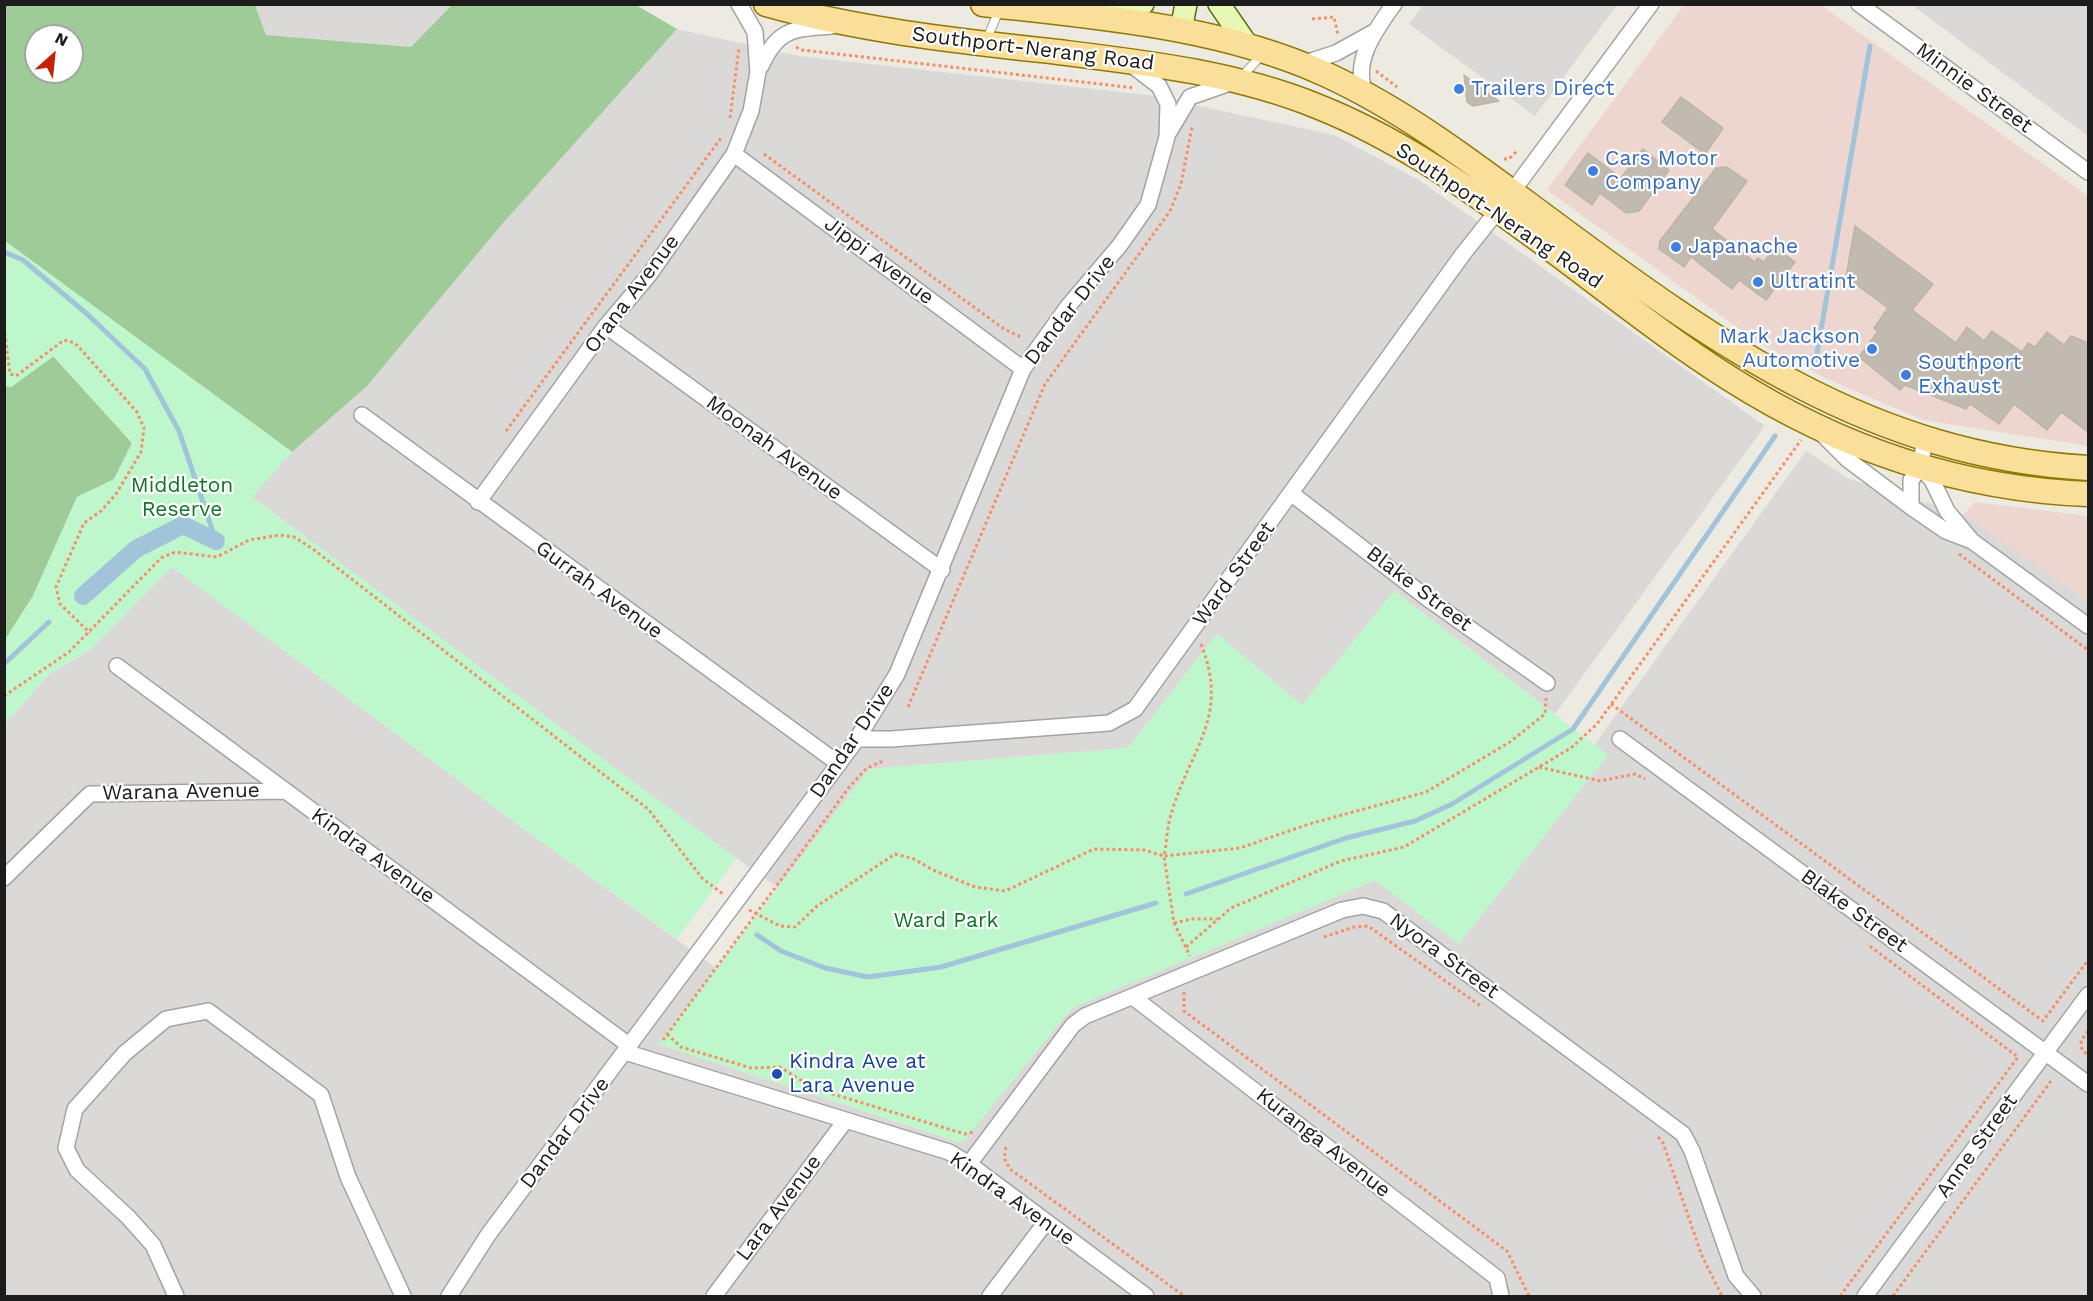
<!DOCTYPE html>
<html>
<head>
<meta charset="utf-8">
<style>
  body { margin:0 }
  #map { position:relative; width:2093px; height:1301px; overflow:hidden; background:#edebe1; font-family:"Work Sans",sans-serif }
  canvas { display:block }
  .frame { position:absolute; inset:0; border:6px solid #1c1c1c; pointer-events:none }
  .north { position:absolute; left:24px; top:24px; width:60px; height:60px; box-sizing:border-box; background:#fff; border:2px solid #a4a4a4; border-radius:50%; rotate:27deg; font-size:16px; font-weight:700; line-height:24px; text-align:center; color:#1c1c1c }
  .north::after { content:''; display:block; margin:auto; width:21px; height:27px; background:#c22405; clip-path:polygon(50% 0,100% 100%,50% 72%,0 100%) }
</style>
</head>
<body>
<div id="map">
<canvas width="2093" height="1301"></canvas>
<div class="frame"></div>
<div class="north">N</div>
</div>
<script>
const c = document.querySelector('canvas').getContext('2d');
c.lineJoin = 'round';
function fill(path, color) { c.fillStyle = color; c.fill(path, 'evenodd'); }
function trace(path, color, width, dash) { c.strokeStyle = color; c.lineWidth = width; c.lineCap = dash ? 'butt' : 'round'; c.setLineDash(dash || []); c.stroke(path); }
function write(font, color, halo, rows, align = 'center') {
  c.font = font + ' "Work Sans",sans-serif'; c.lineWidth = 4.5; c.setLineDash([]); c.textBaseline = 'middle'; c.strokeStyle = halo; c.fillStyle = color; for (const [text, x, y, turn = 0] of rows) {
    c.save(); c.translate(x, y); c.rotate((+turn || 0) * Math.PI / 180); c.textAlign = isNaN(turn) ? turn : align; if (halo) c.strokeText(text, 0, 0); c.fillText(text, 0, 0); c.restore();
  }
}
fill(new Path2D(`
  M1424,4H1617V5L1535,116L1409,24Z
  M255,5H452L411,47L266,35Z
  M1912,5H2088V136Z
  M677,29L799,56L1148,95L1334,135L1419,180L1765,426L1555,714L1394,591L1302,705L1217,634L1128,748L869,769L778,888L645,792L251,496L292,452L367,386L504,222Z
  M1806,451L1849,479L1964,514L2088,601V1296H5V724L49,674L90,650L172,567L517,824L716,968L659,1044L961,1143L1072,1008L1375,880L1459,944L1607,755L1594,745Z`), '#dad9d8');
fill(new Path2D(`
  M1684,5H1821L2088,196V446L1923,420L1827,379L1760,344L1547,190Z
  M1975,502L2088,516V601L1964,514Z`), '#eed6d0');
fill(new Path2D(`
  M5,5H255L266,35L411,47L452,5H636L677,29L504,222L367,386L292,452L5,241ZM36,36H72V72H36Z
  M53,356L132,443L114,480L77,497L33,596L5,640V386L11,387Z`), '#9ecb97');
fill(new Path2D(`
  M5,241L292,452L252,497L736,858L677,939L517,824L172,567L90,650L49,674L5,724V640L33,596L77,497L114,479L132,443L54,356L11,387L5,386Z
  M1394,591L1608,755L1459,944L1375,880L1072,1008L962,1143L658,1044L869,769L1128,748L1217,634L1302,705Z`), '#bef7cc');
trace(new Path2D(`
  M4,252L23,260L87,314L145,369L179,431L216,541
  M1816,359L1870,46
  M4,664L49,622
  M1186,894L1346,838L1415,821L1452,804L1573,729L1775,436
  M757,935L781,951L825,968L868,977L941,967L1156,903`), '#a2c4da', 5);
trace(new Path2D(`
  M83,596L136,549L183,525L216,541`), '#a2c4da', 18);
const building = new Path2D(`
  M1464,75L1499,101L1473,106L1467,102Z
  M1681,97L1723,128L1705,154L1662,122Z
  M1643,149L1669,170L1639,211L1626,213L1600,193L1592,205L1565,185L1588,153L1621,178Z
  M1727,167L1747,181L1712,229L1755,262L1758,258L1764,262L1775,247L1795,262L1766,300L1739,280L1732,289L1691,257L1684,267L1659,249L1660,241L1716,168Z
  M1855,226L1933,284L1912,310L1956,343L1967,327L1984,341L1992,331L2022,352L2028,343L2035,347L2047,332L2064,345L2071,336L2088,343V432L2061,412L2047,430L2014,404L1999,424L1970,404L1966,409L1905,385L1900,390L1859,357L1878,331L1874,328L1888,308L1846,277Z`);
fill(building, '#c1bab1');
trace(building, '#beb4a4', 1.5);
const lane = new Path2D(`
  M986,41L1000,8
  M1241,77L1262,55`);
const street = new Path2D(`
  M1859,4L2088,172
  M1302,64L1336,53L1374,32
  M761,66C778,28 794,29 832,26
  M1366,95C1351,62 1375,31 1394,4
  M1169,132L1190,97L1233,82
  M734,154L1023,369
  M1512,192L1651,4
  M606,326L942,570
  M362,415L839,764
  M1822,434L1847,459L1911,507L1946,531L1972,541L2088,626
  M1920,468L1932,480L1947,511L1972,541
  M1292,494L1431,601L1547,683
  M478,502L606,326L649,275L734,154L751,111L758,72L755,32L739,4
  M1911,507V480L1920,468L1925,439
  M117,666L630,1046
  M857,739H891L1109,723L1135,709L1463,254L1498,210
  M1620,739L2088,1084
  M4,878L90,794L285,791
  M1133,997L1497,1278L1501,1296
  M625,1052L949,1152L969,1164L1146,1296
  M969,1164L1073,1025L1085,1016L1342,910L1363,906L1383,911L1683,1134L1692,1151L1736,1276L1753,1296
  M176,1296L153,1245L128,1217L77,1170L66,1148L75,1109L125,1053L166,1019L208,1011L321,1095L348,1177L403,1296
  M449,1296L488,1235L857,739L897,674L1023,369L1069,305L1120,245L1148,205L1167,137L1168,104L1159,86L1133,66
  M714,1296L845,1121
  M990,1296L1046,1222
  M1865,1296L2088,995`);
const secondary = new Path2D(`
  M1219,4L1248,46
  M1102,16L1143,4
  M1181,30L1186,4`);
const primary = new Path2D(`
  M766,4C862,31 960,41 1058,52C1147,63 1236,73 1319,107C1394,137 1459,182 1524,229C1592,278 1658,333 1729,378C1839,448 1957,489 2088,494
  M983,4C1098,17 1219,26 1325,74C1408,112 1478,167 1551,221C1718,345 1872,456 2088,468`);
trace(lane, '#a3a3a3', 10);
trace(street, '#a3a3a3', 18);
trace(secondary, '#526e07', 24);
trace(primary, '#8f7804', 27);
trace(new Path2D(`
  M1312,19L1334,17L1338,35
  M796,47L802,50L1135,88
  M1376,71L1397,87
  M730,118L739,48
  M764,154L1004,329L1021,337
  M1504,159H1509L1518,150
  M4,327L10,374L16,376L64,340L75,343L137,412L144,428L141,452L116,494L101,511L84,523L56,587L60,604L90,633
  M506,431L721,138
  M1959,554L2088,650
  M1201,644C1230,716 1191,748 1172,811C1167,825 1167,842 1164,856L1240,848L1309,824L1426,792L1510,742L1545,714L1546,698
  M4,696L69,652L161,558L175,552L217,557L249,540L279,535L294,537L313,549L648,809L703,879L723,894
  M1611,704L2043,1021L2088,960
  M908,707L1045,384L1170,211L1181,184L1192,127
  M1539,767L1600,781L1635,774L1645,779
  M749,910L780,926L795,927L817,906L895,854L914,859L933,870L975,887L1005,891L1094,849L1144,850L1164,856L1174,923L1190,956
  M1174,923L1192,919H1217
  M1324,937L1354,927L1368,926L1482,1007
  M1186,947L1231,908L1341,861L1404,847L1571,748L1597,724L1801,440
  M1184,992V1011L1507,1251L1529,1296
  M2088,1031L2081,1041L2082,1050L2088,1055
  M667,1034L681,1047L751,1068L780,1067L813,1088L965,1134L973,1132
  M663,1040L850,786L867,768L881,762V758
  M1658,1137L1663,1143L1702,1256L1722,1296
  M1006,1147L1004,1158L1010,1169L1184,1296
  M1840,1296L2018,1057L1867,944
  M1893,1296L2051,1081`), '#f68f69', 3, [3, 3]);
trace(lane, '#fff', 8);
trace(street, '#fff', 15);
trace(secondary, '#e9f7b5', 21);
trace(primary, '#f9df9a', 24);
for (const [x, y, r, color] of [
  [1459,89,6,"#3f7fe0"],
  [1593,171,6,"#3f7fe0"],
  [1676,247,6,"#3f7fe0"],
  [1758,282,6,"#3f7fe0"],
  [1872,349,6,"#3f7fe0"],
  [1906,375,6,"#3f7fe0"],
  [777,1074,6,"#1a4fb4"]
]) { const dot = new Path2D(); dot.arc(x, y, r, 0, 2 * Math.PI); c.fillStyle = color; c.fill(dot); trace(dot, '#fff', 2); }
write('21px', '#1c1c1c', '#fff', [
  ["Southport-Nerang Road",1033,49,7],
  ["Minnie Street",1974,88,36],
  ["Southport-Nerang Road",1499,216,34],
  ["Jippi Avenue",879,261,37],
  ["Orana Avenue",632,294,-53],
  ["Dandar Drive",1070,310,-52],
  ["Moonah Avenue",774,448,36],
  ["Ward Street",1234,574,-54],
  ["Blake Street",1419,589,37],
  ["Gurrah Avenue",599,590,36],
  ["Dandar Drive",852,741,-56],
  ["Warana Avenue",181,792,-1],
  ["Kindra Avenue",373,856,36],
  ["Blake Street",1854,911,36],
  ["Nyora Street",1444,956,36],
  ["Dandar Drive",565,1133,-53],
  ["Kuranga Avenue",1323,1143,38],
  ["Anne Street",1977,1146,-54],
  ["Kindra Avenue",1012,1199,35],
  ["Lara Avenue",779,1208,-53]
]);
write('21px', '#366cbe', '#fff', [
  ["Trailers Direct",1471,89],
  ["Cars Motor",1605,159],
  ["Company",1605,183],
  ["Japanache",1688,247],
  ["Ultratint",1770,282],
  ["Mark Jackson",1860,337,"right"],
  ["Automotive",1860,361,"right"],
  ["Southport",1918,363],
  ["Exhaust",1918,387]
], 'left');
write('21px', '#0e7527', '#fff', [
  ["Middleton",182,486],
  ["Reserve",182,510],
  ["Ward Park",946,921]
]);
write('21px', '#164399', '#fff', [
  ["Kindra Ave at",789,1062],
  ["Lara Avenue",789,1086]
], 'left');
</script>
</body>
</html>
